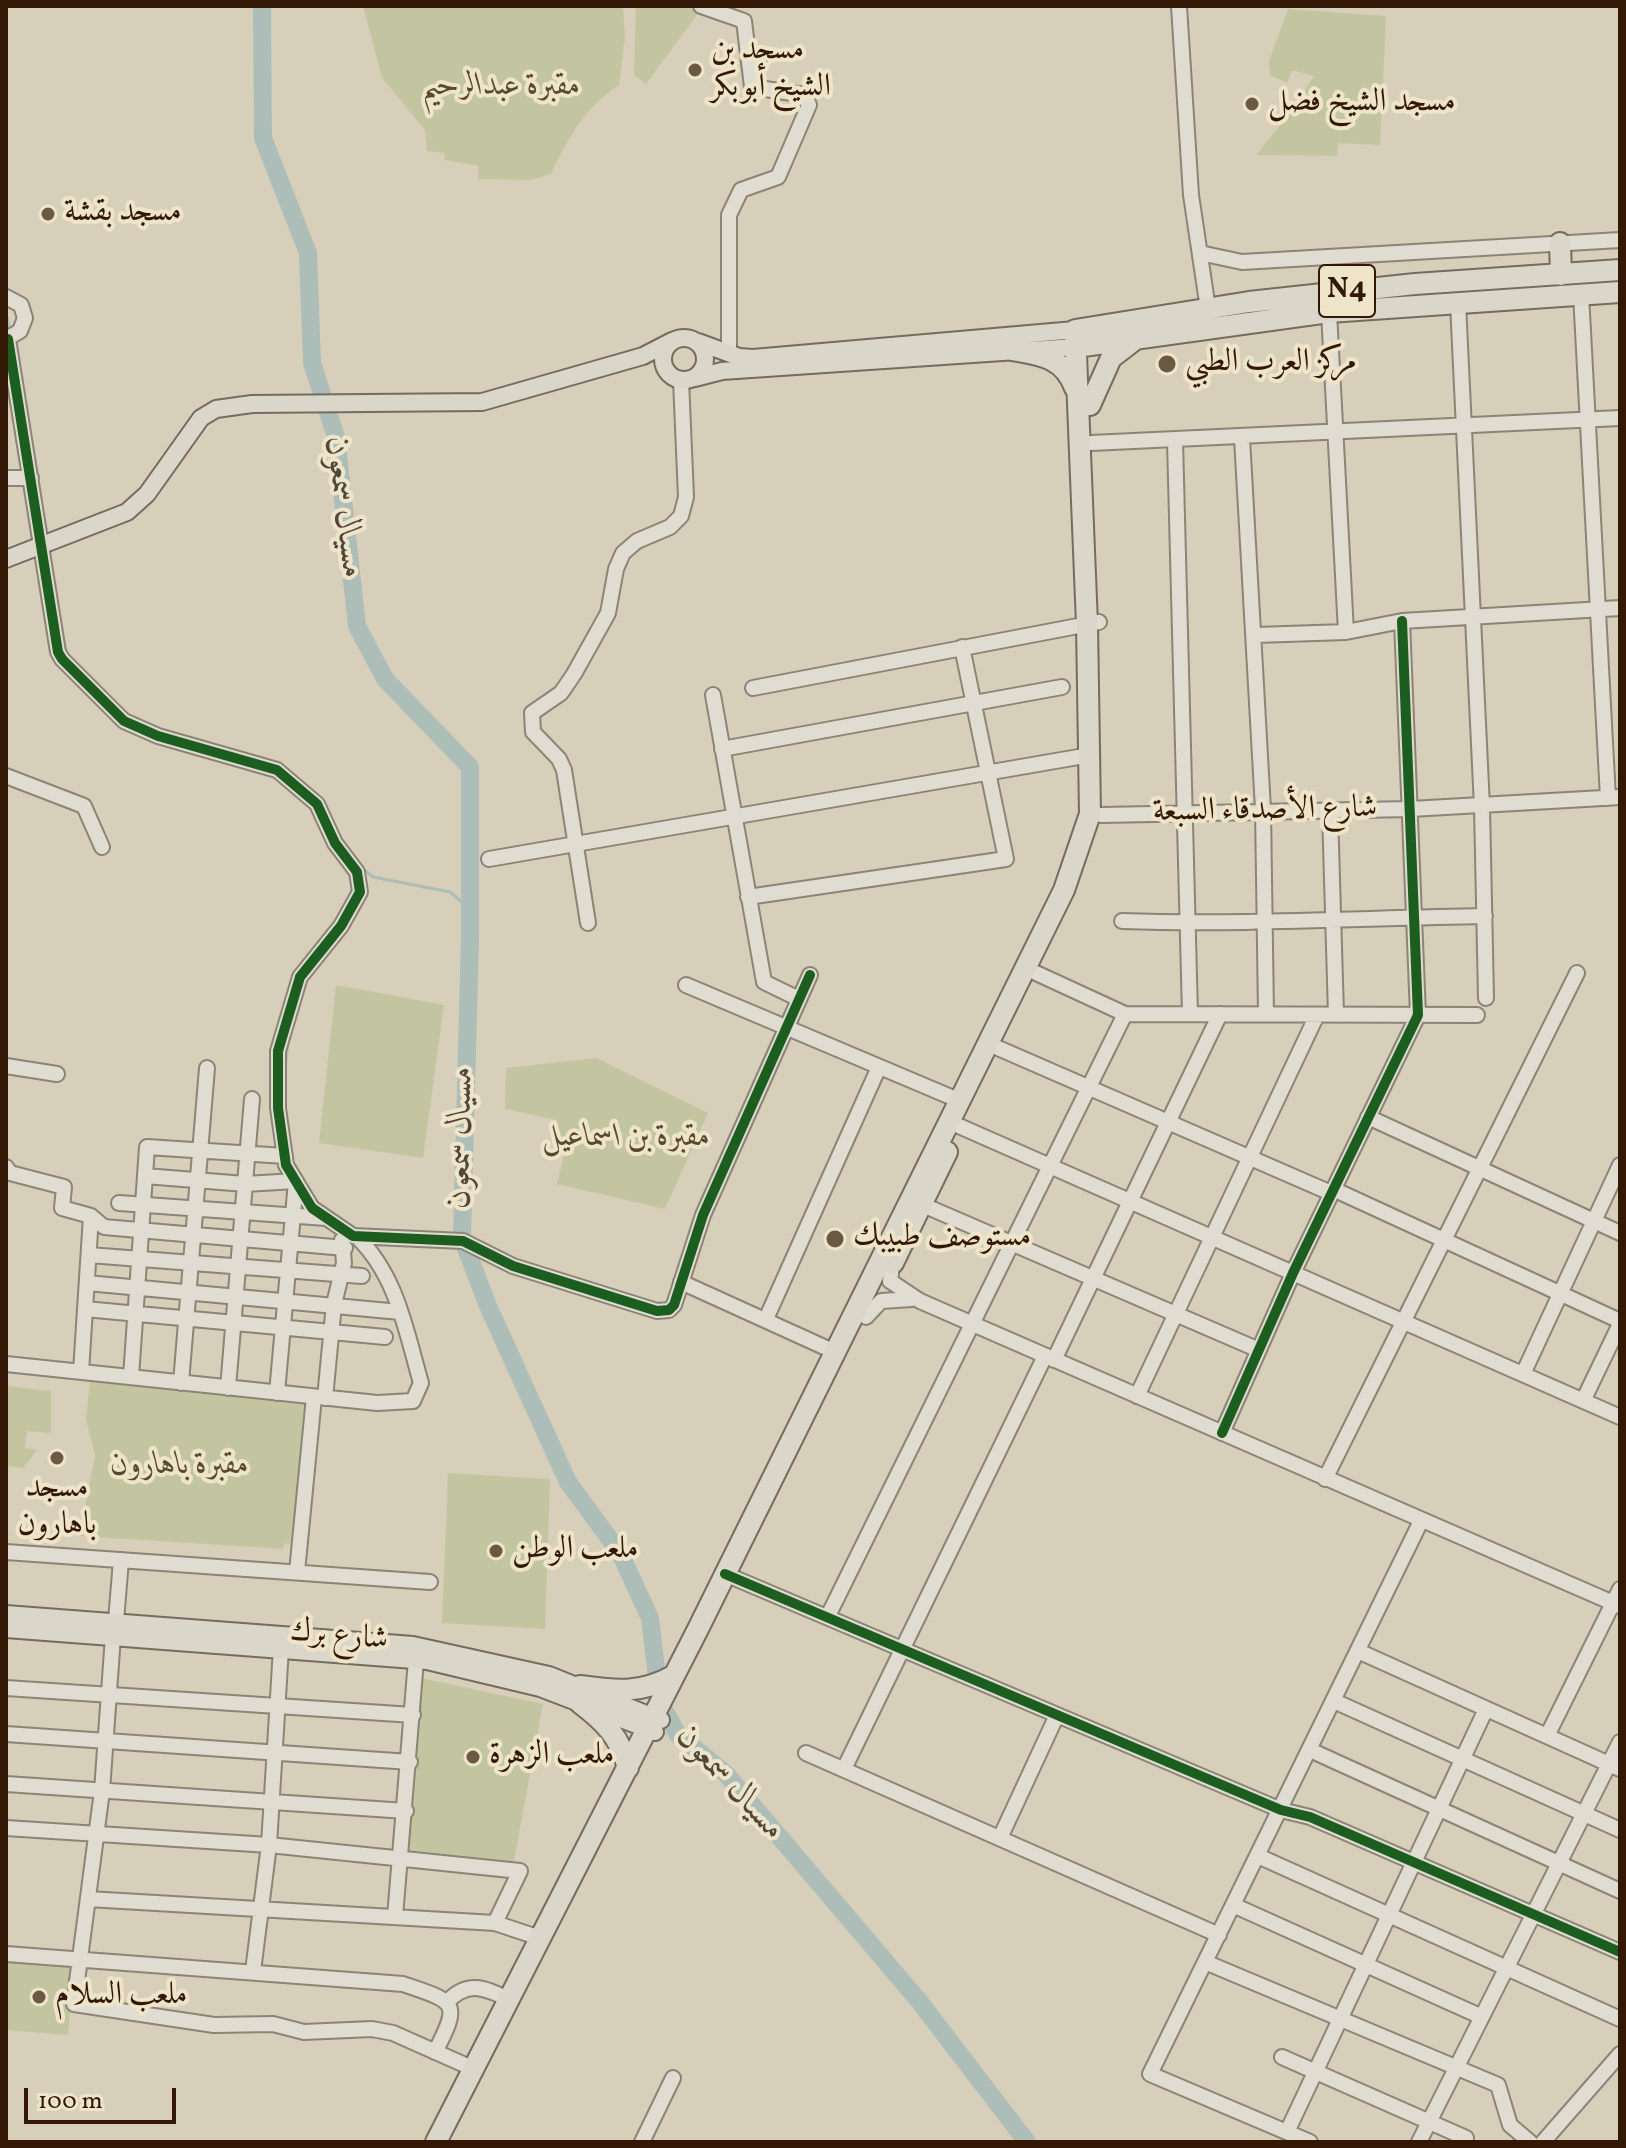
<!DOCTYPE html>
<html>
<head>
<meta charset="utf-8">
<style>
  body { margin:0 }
  #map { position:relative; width:1626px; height:2148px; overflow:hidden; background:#d7cfba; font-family:Vollkorn,serif }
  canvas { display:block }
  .frame { position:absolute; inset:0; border:8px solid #331905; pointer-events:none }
  .scale { position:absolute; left:24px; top:2088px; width:152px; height:36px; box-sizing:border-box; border:4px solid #331905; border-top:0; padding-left:10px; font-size:24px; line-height:28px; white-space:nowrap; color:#331905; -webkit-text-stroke:6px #ede4ca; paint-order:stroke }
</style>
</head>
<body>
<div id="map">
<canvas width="1626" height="2148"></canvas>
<div class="frame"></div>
<div class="scale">100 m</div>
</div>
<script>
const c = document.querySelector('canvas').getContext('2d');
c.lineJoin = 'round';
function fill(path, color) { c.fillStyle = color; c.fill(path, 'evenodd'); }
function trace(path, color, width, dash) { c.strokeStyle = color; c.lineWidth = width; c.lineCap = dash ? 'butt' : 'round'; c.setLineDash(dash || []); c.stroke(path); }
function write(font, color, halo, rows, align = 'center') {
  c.font = font + ' Vollkorn,Amiri,serif'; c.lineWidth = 8; c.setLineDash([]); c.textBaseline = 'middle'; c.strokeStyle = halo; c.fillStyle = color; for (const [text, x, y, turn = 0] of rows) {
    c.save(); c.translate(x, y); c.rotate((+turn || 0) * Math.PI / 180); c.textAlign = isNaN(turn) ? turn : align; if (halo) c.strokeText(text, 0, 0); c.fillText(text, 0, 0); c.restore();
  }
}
fill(new Path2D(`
  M363,6H623L625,36L619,85C585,107 568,138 551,174L530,180L478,179V166L445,160L444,153L427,151L425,130L382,78Z
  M636,6H691L699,12L646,84L634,75Z
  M1288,9L1386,16L1380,145L1338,143L1337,156L1256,155L1290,113L1314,76L1292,70L1287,83L1270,75L1269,61Z
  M336,985L444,1005L423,1158L319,1143Z
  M596,1058L708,1113L665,1209L557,1184L567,1141L557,1136V1120L505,1109L506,1068Z
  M90,1382L306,1402L291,1544L284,1543L283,1549L269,1548L80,1536L95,1455L86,1419Z
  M6,1386L51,1391V1433L27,1431L25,1448L37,1450L23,1468L6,1466Z
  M448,1473L550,1479L545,1629L442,1623Z
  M421,1678L543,1704L513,1866L406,1855Z
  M6,1960L75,1964L68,2035L6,2030Z`), '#c3c5a0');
trace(new Path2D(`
  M6,312L10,332
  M362,868L373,877L450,892L471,910
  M285,1071L288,1042`), '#acbeb7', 3);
trace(new Path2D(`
  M262,6L263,138L308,253L312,363L336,437L357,626L385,679L470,767V937L462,1238L488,1306L568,1482L620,1553L650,1618L660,1703L678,1735L726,1774L919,2001L1027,2142`), '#acbeb7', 18);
const minor = new Path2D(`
  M701,6L744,21L752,87L805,95L809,105L778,177L741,190L729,215V354
  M1179,6L1191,195L1208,309
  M1200,253L1242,262L1620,240
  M1581,294L1608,798
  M6,297L21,305L25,318L20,331L6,339
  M1458,303L1482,807L1486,998
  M1329,312L1346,632
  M8,339L58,652L62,659L124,721L158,736L277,770L317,804L335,843L357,872L360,892L341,926L300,977L278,1051V1108L286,1165L312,1208L353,1236L463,1241L513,1266L657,1311L669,1310L674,1305L703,1215L810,975
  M1242,438L1263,809L1266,1014
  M1175,441L1190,1014
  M1091,443L1620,418
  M6,478H31
  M1256,635L1346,632L1402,621L1620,608
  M753,688L1099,622
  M713,695L764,982L799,999
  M722,749L1062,687
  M6,776L84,806L102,847
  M1330,811L1336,1015
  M1101,815L1411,809L1620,797
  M489,859L1090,755
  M748,897L1006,859L962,647
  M1122,921C1243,925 1363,918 1485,916
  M588,923L564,770L559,759L533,732L532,713L561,693L574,674L608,613L616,569L623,553L637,541L670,527L681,516L686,497L681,380
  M1036,973L1125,1014L1477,1015
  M686,985L958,1100
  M998,1048L1331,1193
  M6,1066L57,1074
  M1368,1117L1620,1233
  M959,1126L1620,1417
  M6,1167L10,1173L64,1187L62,1208L91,1216L104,1227L345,1248
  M145,1176L245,1184L296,1181L277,1393
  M1333,1189L1620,1321
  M119,1203L326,1218
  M923,1205L1259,1350
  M89,1255L362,1276
  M892,1266L890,1281L920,1301L1620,1606
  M681,1282L835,1352
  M87,1283L400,1312
  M85,1309L385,1337
  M866,1317L881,1301L912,1299
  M766,1319L879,1067
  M1054,1360L1220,1014
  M6,1364L377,1403L413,1401L421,1383C406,1331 397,1275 356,1236
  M81,1372L91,1216
  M1523,1374L1620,1165
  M131,1377L147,1147L285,1156
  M181,1383L207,1068
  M228,1388L252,1099
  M1137,1396L1317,1015
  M325,1398L334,1304L344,1263L342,1240
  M1583,1401L1620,1324
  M1222,1433L1293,1273L1418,1015L1402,621
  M1325,1479L1577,973
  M6,1552L430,1582
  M297,1572L314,1397
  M725,1574L1281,1810L1310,1817L1620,1952
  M828,1616L1125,1014
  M116,1621L121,1560
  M113,1636L102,1791L74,2004L214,2025L273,2024L304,2032L372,2029L393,2033L474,2069
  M1358,1651L1620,1769
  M6,1688L413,1715
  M1334,1701L1620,1830
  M6,1734L410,1762
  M1547,1736L1620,1589
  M1310,1750L1620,1891
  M806,1753L1219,1935
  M844,1769L1045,1356
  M6,1784L406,1811
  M6,1828L269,1845L520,1871L495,1923
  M1000,1838L1057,1715
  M1258,1856L1620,2019
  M88,1899L495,1923L540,1938
  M1233,1905L1482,2017
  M395,1917L416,1660
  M6,1954L403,1984C455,2002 462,2001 435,2052
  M1205,1962L1498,2085L1510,2125L1530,2142
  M253,1971L269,1845L281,1648
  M447,2002C468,1980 484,1988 509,1999
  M1282,2057L1466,2138
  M1287,2132L1486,1709
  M642,2142L673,2078
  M1310,2142L1150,2074L1421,1521
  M1419,2142L1620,1742
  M1543,2142L1620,2054`);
const major = new Path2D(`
  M663 359a21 21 0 1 1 42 0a21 21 0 1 1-42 0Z
  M698,342L739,357L753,358L1075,330
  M695,378L722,371L1076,347
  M6,559L127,512L147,494L201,418L216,409L252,404L482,402L643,356L672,341
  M6,1614L413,1645L549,1675L661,1720
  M6,1629L427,1661L540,1688L655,1732`);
const highway = new Path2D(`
  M1560,243L1561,275
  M1076,347L1329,312L1620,292
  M1012,350C1040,355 1064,357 1075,388
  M1090,405L1111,358L1137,338
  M893,1263L947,1152
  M580,1686C615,1691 641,1694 673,1676
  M580,1703C605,1722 620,1737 628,1768
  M436,2142L698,1629L1064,890L1090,814L1087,624L1075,330L1249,302L1415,284L1620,270`);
trace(minor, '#8c8476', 18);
trace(major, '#756c5f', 20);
trace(highway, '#756c5f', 24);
trace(minor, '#e0dcd1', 14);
trace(major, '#dad6ca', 16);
trace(highway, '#dad6ca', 20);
trace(new Path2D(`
  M8,339L58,652L62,659L124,721L158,736L277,770L317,804L335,843L357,872L360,892L341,926L300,977L278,1051V1108L286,1165L312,1208L353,1236L463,1241L513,1266L657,1311L669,1310L674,1305L703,1215L810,975
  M1222,1433L1293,1273L1418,1015L1402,621
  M725,1574L1281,1810L1310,1817L1620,1952`), '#1b5e20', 10);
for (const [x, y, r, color] of [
  [695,70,8,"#6c5944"],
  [1252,104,8,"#6c5944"],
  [48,214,8,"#6c5944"],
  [1167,364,10,"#6c5944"],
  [835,1239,10,"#6c5944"],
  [57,1458,8,"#6c5944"],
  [496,1551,8,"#6c5944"],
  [473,1757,8,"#6c5944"],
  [39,1997,8,"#6c5944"]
]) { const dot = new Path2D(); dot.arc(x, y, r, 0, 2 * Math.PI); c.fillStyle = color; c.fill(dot); trace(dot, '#ede4ca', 3); }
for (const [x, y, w] of [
  [1347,291,56]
]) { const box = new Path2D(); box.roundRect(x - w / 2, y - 26, w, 52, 6); c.fillStyle = '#ede4ca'; c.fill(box); trace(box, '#331905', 2); }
write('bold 30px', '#331905', null, [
  ["N4",1347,291]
]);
write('32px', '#331905', '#ede4ca', [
  ["مسجد بن",711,52],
  ["الشيخ أبوبكر",711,89],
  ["مسجد الشيخ فضل",1268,104],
  ["مسجد بقشة",64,214],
  ["مركز العرب الطبي",1185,364],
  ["مستوصف طبيبك",853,1239],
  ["مسجد",57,1490,"center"],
  ["باهارون",57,1527,"center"],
  ["ملعب الوطن",512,1551],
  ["ملعب الزهرة",489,1757],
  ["ملعب السلام",55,1997]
], 'left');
write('italic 32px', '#594a2d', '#ede4ca', [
  ["مقبرة عبدالرحيم",501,88],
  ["مقبرة بن اسماعيل",626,1139],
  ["مقبرة باهارون",180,1467]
]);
write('32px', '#331905', '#ede4ca', [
  ["شارع الأصدقاء السبعة",1265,812,-1],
  ["شارع برك",339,1638,5]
]);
write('italic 34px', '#52483a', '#ede4ca', [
  ["مسيال سمعون",342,508,83],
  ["مسيال سمعون",463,1137,-89],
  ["مسيال سمعون",729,1785,47]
]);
</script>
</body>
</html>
